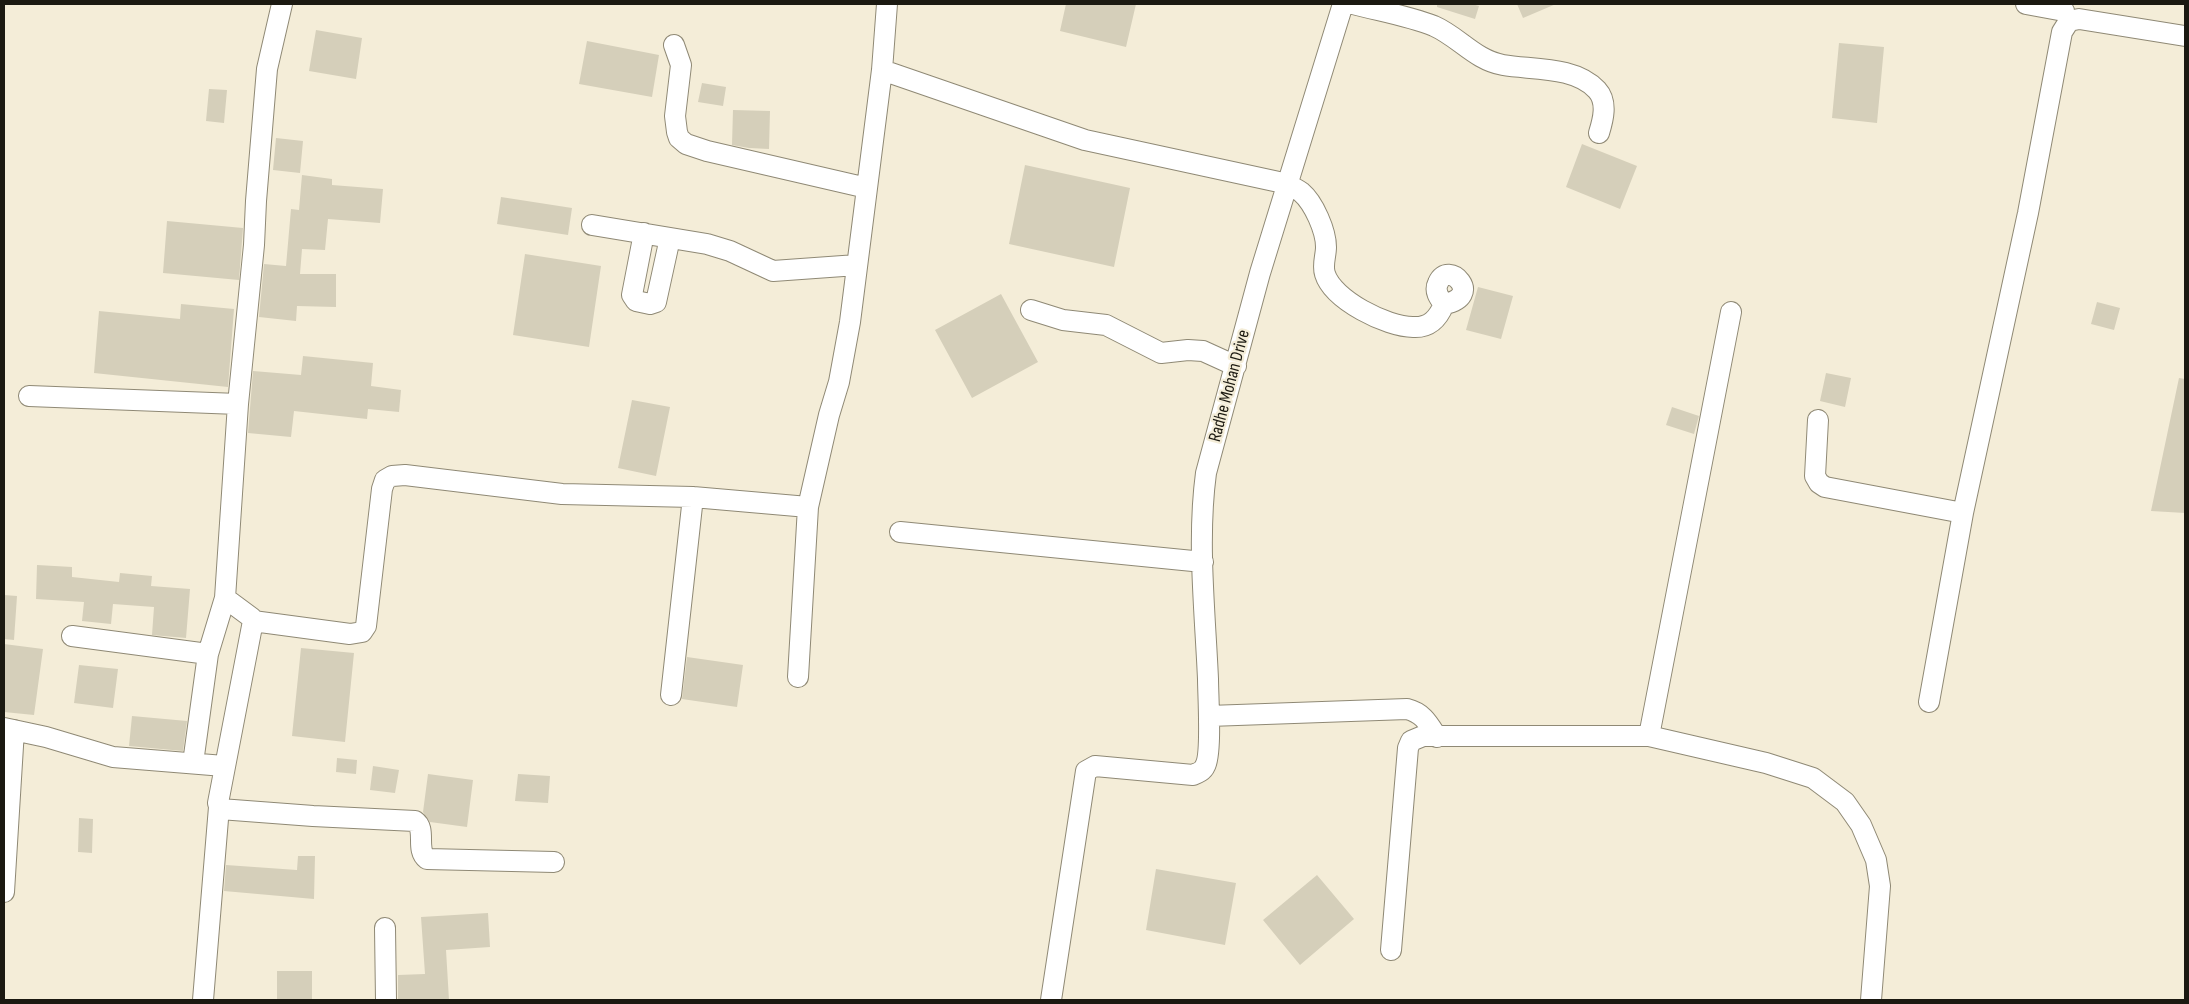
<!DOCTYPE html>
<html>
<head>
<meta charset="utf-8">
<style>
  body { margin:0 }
  #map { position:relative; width:2189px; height:1004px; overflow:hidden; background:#f4edd8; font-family:"Sofia Sans Condensed",sans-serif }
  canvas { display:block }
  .frame { position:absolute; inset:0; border:5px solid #1b1911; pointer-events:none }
</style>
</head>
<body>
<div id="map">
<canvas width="2189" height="1004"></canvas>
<div class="frame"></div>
</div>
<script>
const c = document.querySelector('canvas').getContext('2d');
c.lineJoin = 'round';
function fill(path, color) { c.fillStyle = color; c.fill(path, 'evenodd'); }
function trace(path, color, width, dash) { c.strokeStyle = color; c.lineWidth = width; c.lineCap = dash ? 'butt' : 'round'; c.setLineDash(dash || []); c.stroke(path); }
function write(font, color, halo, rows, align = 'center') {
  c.font = font + ' "Sofia Sans Condensed",sans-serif'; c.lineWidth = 4.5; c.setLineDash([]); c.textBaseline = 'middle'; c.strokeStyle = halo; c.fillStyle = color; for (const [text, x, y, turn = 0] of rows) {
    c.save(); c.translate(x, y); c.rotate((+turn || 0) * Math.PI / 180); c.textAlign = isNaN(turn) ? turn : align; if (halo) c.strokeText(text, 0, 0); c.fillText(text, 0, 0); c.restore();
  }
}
fill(new Path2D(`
  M1066,4H1136L1126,47L1060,31Z
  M1437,4H1472L1479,6L1475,19L1437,7Z
  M1517,4H1556L1523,18Z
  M316,30L362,38L356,79L309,71Z
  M587,41L659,55L652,97L579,84Z
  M1839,43L1884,47L1877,123L1832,118Z
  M702,83L726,87L723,106L698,102Z
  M209,89L227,90L224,123L206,121Z
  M733,110L770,111L769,149L749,148L732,145Z
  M276,138L303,141L300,173L273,170Z
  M1582,144L1637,166L1620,209L1566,187Z
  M1025,165L1130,188L1114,267L1009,244Z
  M302,175L332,179V185L383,189L380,223L328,219L325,250L302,249L300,274H336V307L297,306L296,321L259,317L264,264L286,266L291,209L299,210Z
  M501,197L572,208L568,235L497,224Z
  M167,221L243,228L239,280L163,273Z
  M525,254L601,266L589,347L513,335Z
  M1478,287L1513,296L1501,339L1466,330Z
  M1001,294L1038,362L972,398L935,330Z
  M2097,302L2120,308L2114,330L2091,324Z
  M181,304L234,309L228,387L94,373L99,311L180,319Z
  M303,356L373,363L371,386L401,390L399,412L368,409L367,419L294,411L291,437L248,433L253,371L301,375Z
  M1826,373L1851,378L1845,407L1820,401Z
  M2179,378L2185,379V513L2151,511Z
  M632,400L670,407L656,476L618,468Z
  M1672,407L1699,416L1694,434L1666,425Z
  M37,565L72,567V577L119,582L120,573L152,576L151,586L190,589L186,638L152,635L154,607L113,604L111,624L82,621L84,602L36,599Z
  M4,595L17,596L14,640L4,639Z
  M4,644L43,649L34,715L4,712Z
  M301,648L354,653L345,742L292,736Z
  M687,657L743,665L737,707L682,699Z
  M79,665L118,669L113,708L74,703Z
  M132,716L187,721L183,751L129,746Z
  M337,758L357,760L356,774L336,772Z
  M373,766L399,770L395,793L370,790Z
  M428,774L473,780L467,827L430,822L423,812Z
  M518,774L550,776L548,803L515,801Z
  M79,818L93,819L92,853L78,852Z
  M298,856H315L314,899L224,891L226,865L297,870Z
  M1156,869L1236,883L1225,945L1146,930Z
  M1317,875L1354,919L1300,965L1263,920Z
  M488,913L490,947L446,950L449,1000H398V975L425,974L421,917Z
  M277,971H312V1000H277Z`), '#d5cfba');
const minor = new Path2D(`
  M1353,4C1379,11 1409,16 1434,26C1459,37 1475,60 1503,65C1532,70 1575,66 1597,90C1608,102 1603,120 1599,133
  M2026,4L2064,11
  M674,45L681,65L675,116L677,132L679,138L686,144L707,151L867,188
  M882,70L1085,140L1288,184C1292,187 1297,189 1301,192C1314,203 1326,231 1326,247C1326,256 1322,265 1325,274C1333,300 1387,327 1413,327C1429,328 1438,319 1444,304C1485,297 1448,258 1438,283C1434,291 1439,298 1444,304
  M592,225L707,244L730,251L773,271L857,265
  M644,233L632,295L636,301L650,304L656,302L670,238
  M1031,310L1063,320L1106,325L1161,353L1188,350L1203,351L1236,366
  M29,396L238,404
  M1818,420L1815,476L1819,483L1825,487L1963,513
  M900,532L1203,562
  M225,598L252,618L253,621L218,803L220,809L313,816L415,821C427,829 415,850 427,859L554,862
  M253,621L350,634L362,632L366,626L382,489L385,480L392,476L405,475L562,494L693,497L808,507L829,415L839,382L850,322L882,70L887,4
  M72,636L208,654
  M798,677L808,507
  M671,695L693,497
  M1929,702L1963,513L2028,213L2062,32L2069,21L2079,19L2185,36
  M1209,716L1407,709C1423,713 1428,723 1437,737
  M4,728L46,737L113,757L224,766
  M1649,736L1731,312
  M193,763L208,654L225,598L238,404L254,245L256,201L267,69L282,4
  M4,892L14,730
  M385,928L386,1000
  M1391,950L1408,748L1411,741L1423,736H1649L1766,763L1813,778L1845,802L1861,825L1876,860L1880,886L1871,1000
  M203,1000L219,807
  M1051,1000L1086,771L1095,766L1193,775C1198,773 1203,771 1205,766C1212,754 1208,695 1208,679C1205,611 1197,540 1206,473L1260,273L1343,4`);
trace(minor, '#8f8975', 22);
trace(minor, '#fff', 20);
write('18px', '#1b1911', '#f4edd8', [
  ["Radhe Mohan Drive",1230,386,-75]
]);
</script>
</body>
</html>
